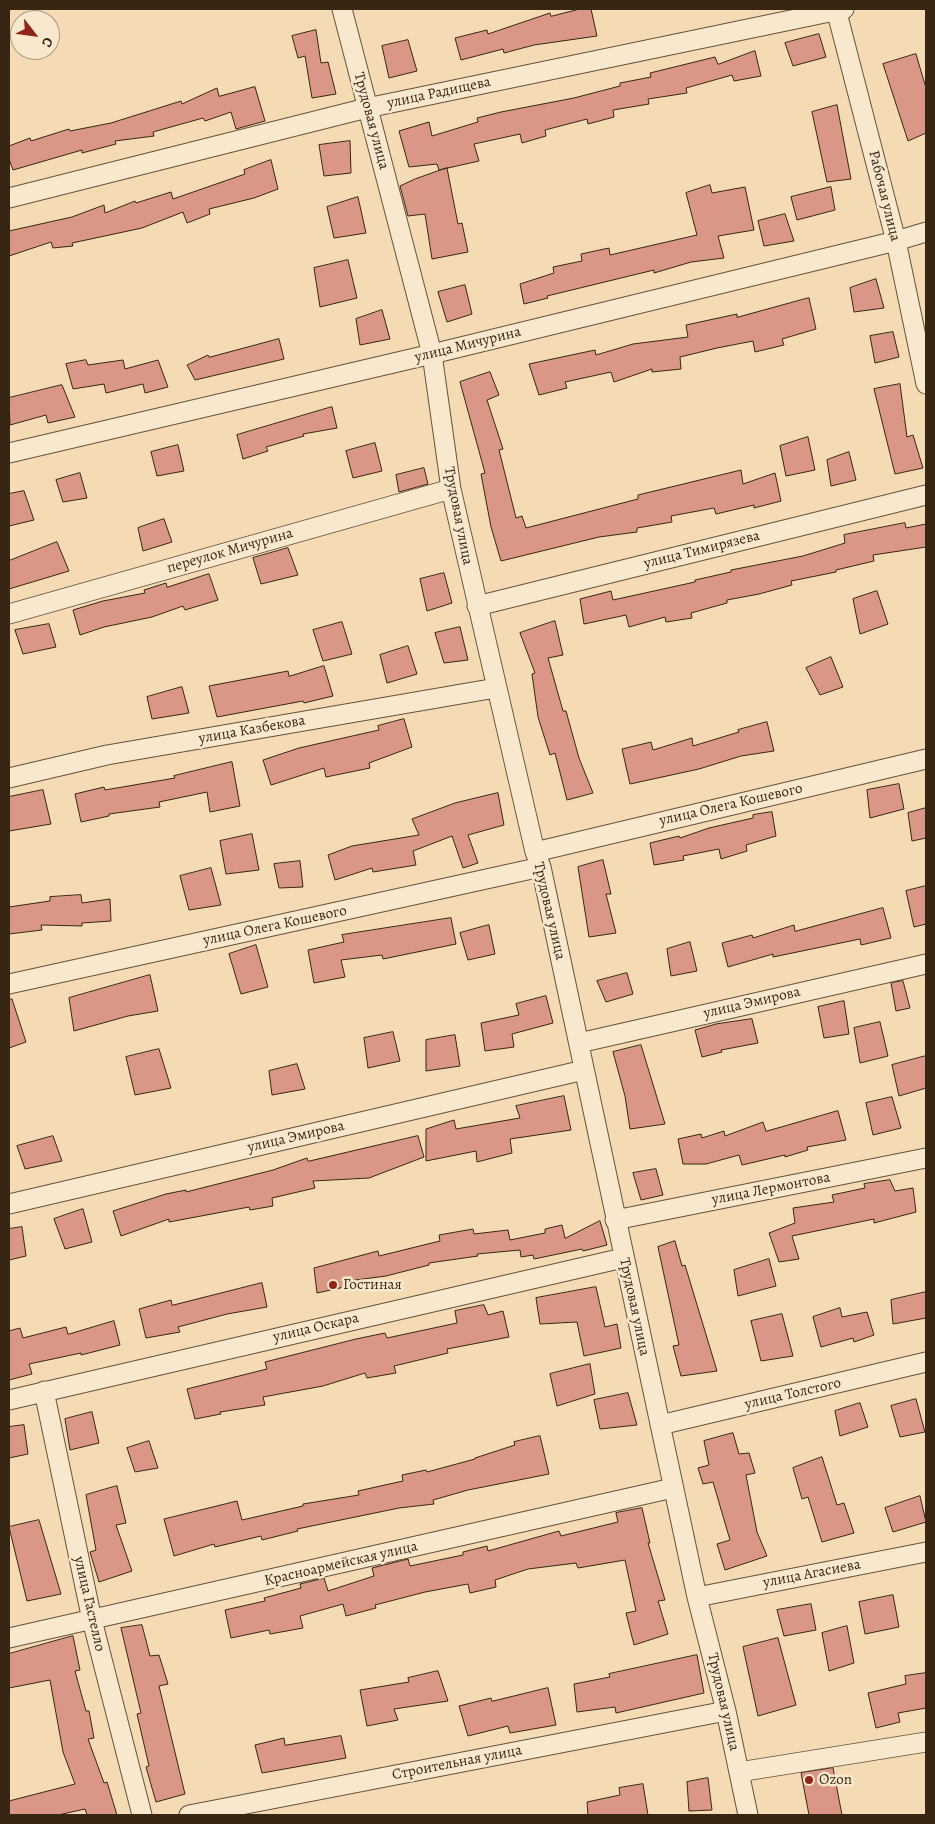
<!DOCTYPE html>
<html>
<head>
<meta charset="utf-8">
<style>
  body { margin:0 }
  #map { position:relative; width:935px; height:1824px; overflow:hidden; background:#f5dbb4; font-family:Alegreya,serif }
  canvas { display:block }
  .frame { position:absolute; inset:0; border:10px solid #372613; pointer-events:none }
  .north { position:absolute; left:10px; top:10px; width:50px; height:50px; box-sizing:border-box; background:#f8e8ce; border:1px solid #ab9a83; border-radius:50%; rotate:120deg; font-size:14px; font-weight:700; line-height:20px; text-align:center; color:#372613 }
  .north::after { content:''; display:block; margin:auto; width:18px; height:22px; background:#8f2418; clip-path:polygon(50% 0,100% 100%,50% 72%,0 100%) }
</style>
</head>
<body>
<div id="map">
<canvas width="935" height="1824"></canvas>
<div class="frame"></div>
<div class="north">С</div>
</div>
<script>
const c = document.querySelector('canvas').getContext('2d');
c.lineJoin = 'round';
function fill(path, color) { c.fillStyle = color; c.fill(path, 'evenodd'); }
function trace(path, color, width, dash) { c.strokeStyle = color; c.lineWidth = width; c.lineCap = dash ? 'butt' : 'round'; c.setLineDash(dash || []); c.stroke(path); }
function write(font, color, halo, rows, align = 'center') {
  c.font = font + ' Alegreya,serif'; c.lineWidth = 5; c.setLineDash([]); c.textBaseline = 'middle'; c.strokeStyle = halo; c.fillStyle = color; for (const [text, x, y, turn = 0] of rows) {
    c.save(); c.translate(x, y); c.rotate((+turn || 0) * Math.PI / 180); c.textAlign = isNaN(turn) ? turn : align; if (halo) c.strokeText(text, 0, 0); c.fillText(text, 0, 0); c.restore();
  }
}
const building = new Path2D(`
  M580,9H591L597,36L534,45L504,53L503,49L461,60L455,38L487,30L488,34L550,13L551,16Z
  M316,30L321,63L328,62L336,94L312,98L305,56L298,58L292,36Z
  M819,34L826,57L793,66L785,43Z
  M408,40L417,71L389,78L382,46Z
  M755,51L761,76L734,81L732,75L686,88L687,93L648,99L649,104L613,110L614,117L588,124L587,119L545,130L546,136L522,143L520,134L474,144L479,161L439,170L437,164L409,167L399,131L429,122L432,136L478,122L477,118L501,112L574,98L620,86V83L651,77L650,73L715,57L718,64Z
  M916,54L926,88V133L908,141L883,64Z
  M255,87L265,121L236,129L231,112L205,121L203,118L153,132L154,136L115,141L116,144L82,153V150L13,170L9,159V146L30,138L31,141L69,129L70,131L111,123L181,101L182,104L217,88L219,96Z
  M837,105L851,179L827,182L812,112Z
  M350,141L351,173L324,176L319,145Z
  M271,160L278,189L254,198L209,209L210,214L187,223L183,212L142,228L72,243L73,246L53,248L51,242L9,256V231L72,217L104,205L105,213L135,201L136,203L171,192L173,199L245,174L244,170Z
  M447,168L458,224L462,223L468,252L432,259L425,214L408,216L400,186L415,179Z
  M710,185L712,193L745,187L754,230L718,236L724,258L691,262L654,273V270L547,296L548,298L524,304L520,284L554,273L553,267L582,261L581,254L609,248L610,255L697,235L686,193Z
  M831,187L835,210L797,220L791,197Z
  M358,197L366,233L334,238L327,207Z
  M785,214L794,241L764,246L758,221Z
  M348,260L357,298L320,307L314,268Z
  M876,279L884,308L854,312L850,288Z
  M465,285L472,314L447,322L438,292Z
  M809,298L816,329L782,339L784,345L755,352L753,341L717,348L680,357L681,369L652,372V369L614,382L611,372L565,382L567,388L539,395L529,364L595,350L596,355L633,344L688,337L686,325L737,314V317Z
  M382,310L390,339L360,345L356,319Z
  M893,332L899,357L875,363L870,336Z
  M279,339L284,359L195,380L187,365L208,355L209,357Z
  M86,360L88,365L123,360L125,369L158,360L168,387L145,393L143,384L106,393L104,384L73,389L66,364Z
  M490,372L499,395L487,400L503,449L499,450L516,518L522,516L526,528L638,499V495L741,470L743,484L775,473L781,501L754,508V505L716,514L714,508L671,516L672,522L637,528V532L599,537L501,561L491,527L481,474L485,473L460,382Z
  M900,384L907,437L913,435L923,468L895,474L874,389Z
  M62,385L75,417L48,423L46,415L10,425L9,398Z
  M332,407L337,428L303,434L304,436L266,447L268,451L243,459L237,435Z
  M808,437L815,470L786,476L780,446Z
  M375,443L382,471L353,478L346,451Z
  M178,445L184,471L157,476L151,452Z
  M849,452L856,480L831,486L827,460Z
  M424,468L428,484L399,492L396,475Z
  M80,473L87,498L63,502L56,480Z
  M24,491L34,520L9,526V494Z
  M164,519L172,542L143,551L138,528Z
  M905,523L906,528L926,524V547L873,555L874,561L836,570V572L791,581L792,585L759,594L727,600V603L691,613L692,618L666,622L665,617L629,627L626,615L584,624L580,599L611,591L613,600L695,582V580L731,572V570L803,556L845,543L844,535Z
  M57,542L69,571L9,589V561Z
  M288,548L298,575L261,584L253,558Z
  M444,573L452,603L427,611L420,579Z
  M209,574L218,600L185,610L183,606L152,617L104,627L80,635L73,610L103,601L145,593L144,590L166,583L167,587Z
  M877,591L888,624L860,634L853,599Z
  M555,621L563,655L548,658L563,711H566L579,758L593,793L567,800L555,753L550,755L538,717L532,674L535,673L520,633Z
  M342,622L352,654L323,661L313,630Z
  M49,624L56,647L23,654L15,630Z
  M460,627L468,660L444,663L435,633Z
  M408,646L417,674L387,683L380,655Z
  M831,657L843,687L820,695L806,668Z
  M324,666L333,696L304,703L303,701L217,717L209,686L288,671L289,676Z
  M182,687L189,713L152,719L147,697Z
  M404,719L412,747L369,763L370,768L326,777L324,768L271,785L263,760L299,748L379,730L378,726Z
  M767,722L774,751L741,756L699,769L630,784L622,749L651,742L653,750L692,738L693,746L739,732L738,730Z
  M232,762L240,806L210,812L207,792L159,802L160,807L109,814V816L81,822L75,794L104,787L105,790L175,778L174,776Z
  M899,784L904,809L870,818L867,790Z
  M43,790L51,824L9,831V797Z
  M498,793L504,825L468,835L478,863L463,868L452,836L413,851L416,865L373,872L372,868L335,880L328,855L352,846L419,835L412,819L455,803Z
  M926,808V838L912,841L908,813Z
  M772,812L776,836L746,845L747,851L721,859L719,849L683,856L684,860L654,865L650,843L679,836L680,838L709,828L753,818V815Z
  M252,834L259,870L226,874L220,841Z
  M603,860L611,894H606L616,933L589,937L578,867Z
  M300,861L303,887L279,888L274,864Z
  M211,868L221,905L189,910L180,876Z
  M926,886V924L914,927L906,891Z
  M81,895L82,903L110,899L111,921L82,923V926L41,925L42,930L9,934V907L50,901V897Z
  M883,908L891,938L861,945L860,939L773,957V954L728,967L722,943L752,935L753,938L794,925L795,931Z
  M451,918L456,944L383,959L382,955L341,960L345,977L314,983L308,950L344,942L342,935Z
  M489,925L495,954L468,960L460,933Z
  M690,942L697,971L671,976L667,949Z
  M256,945L268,987L241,994L229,954Z
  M627,973L633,994L606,1002L597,981Z
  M150,975L158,1011L128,1016L74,1031L69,998Z
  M903,981L910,1008L896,1011L891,983Z
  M546,996L553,1023L512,1034L514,1047L485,1051L481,1023L519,1015L516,1004Z
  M9,999H12L26,1042L9,1048Z
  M844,1001L849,1034L824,1038L818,1007Z
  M752,1019L758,1043L721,1050L722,1052L702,1057L695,1030L716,1024Z
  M880,1022L888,1056L860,1063L854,1028Z
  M393,1032L400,1061L368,1068L364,1038Z
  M455,1035L460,1066L426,1071V1040Z
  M641,1045L665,1124L630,1129L625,1096L613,1052Z
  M159,1049L171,1088L135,1095L126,1057Z
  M926,1056V1088L899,1096L892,1065Z
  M297,1064L305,1089L272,1095L269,1071Z
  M564,1096L571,1130L510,1139L512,1153L477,1162L476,1151L426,1161V1129L454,1120L456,1129L520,1118L516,1106Z
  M892,1097L901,1128L873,1135L866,1103Z
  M838,1111L846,1140L807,1147L808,1150L785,1157V1155L742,1165L739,1155L706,1164H683L678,1139L701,1134L702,1138L724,1131L725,1136L763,1122L766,1131Z
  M53,1136L62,1161L25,1169L17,1146Z
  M418,1136L424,1157L369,1178L313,1181L315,1188L272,1198L273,1206L250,1210L249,1207L169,1222V1219L121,1236L113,1211L166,1194L186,1190V1192L273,1170L307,1158L308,1161Z
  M656,1169L663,1195L641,1200L633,1173Z
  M890,1180L895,1191L913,1188L916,1212L874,1223V1219L792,1236L799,1259L779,1262L769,1233L795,1223L793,1208L834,1202L832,1195L865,1188L864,1184Z
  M83,1209L92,1242L65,1249L54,1219Z
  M600,1221L607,1245L583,1251L582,1249L534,1259L533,1255L521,1257L520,1250L477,1254L478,1256L429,1263V1265L386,1276L348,1281L349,1286L317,1293L314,1268L378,1251L379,1256L440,1241L439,1235L473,1229L474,1234L508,1230L510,1240L545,1233V1229L562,1225L565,1238Z
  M22,1227L26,1256L9,1260V1229Z
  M675,1241L682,1266L685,1265L717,1371L681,1376L673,1346L679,1345L658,1247Z
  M769,1259L776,1286L738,1296L734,1270Z
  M262,1283L267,1307L227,1314L178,1327L180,1332L146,1338L139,1309L171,1300L172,1305Z
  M596,1287L605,1327L617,1324L621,1348L584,1356L577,1322L540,1324L536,1298Z
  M926,1292V1318L893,1324L891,1300Z
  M484,1305L488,1315L503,1311L509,1337L447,1349L448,1353L394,1366L396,1373L367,1378L365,1373L323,1386L263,1397L265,1405L220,1412L221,1414L195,1419L187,1389L267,1369L265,1362L356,1339L385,1333L387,1338L457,1323L455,1311Z
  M840,1308L842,1317L867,1312L874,1335L854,1342L853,1338L821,1347L813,1317Z
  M782,1314L793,1356L761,1361L751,1321Z
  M114,1321L120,1345L81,1355V1353L29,1364L32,1374L9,1380V1331L20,1328L23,1338L66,1327L68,1334Z
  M590,1364L595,1394L557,1406L550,1374Z
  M628,1393L637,1425L600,1429L594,1400Z
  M916,1399L925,1432L900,1437L891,1406Z
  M860,1403L868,1427L840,1436L835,1411Z
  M92,1412L99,1443L70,1450L65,1419Z
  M24,1425L28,1454L9,1458V1427Z
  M733,1433L739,1454L749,1453L755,1473L746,1475L757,1532L767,1556L725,1570L717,1544L730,1540L713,1482L703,1484L698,1468L709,1465L704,1441Z
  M540,1436L549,1474L468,1490L433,1500L434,1504L399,1508L297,1529L298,1531L262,1540L261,1536L215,1547L214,1544L174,1556L164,1519L237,1501L242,1520L303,1506V1504L359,1495L358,1491L403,1481L402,1475L426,1470L427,1472L475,1459V1458L515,1445L514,1442Z
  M149,1441L158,1468L135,1472L127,1448Z
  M822,1457L837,1505L844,1503L854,1533L822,1542L808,1497L802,1499L793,1468Z
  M117,1486L126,1523L116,1525L132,1571L99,1582L90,1552L96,1550L86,1495Z
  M920,1496L926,1522L893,1532L885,1508Z
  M642,1508L650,1543H648L665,1600L658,1601L668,1634L634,1645L626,1613L636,1611L625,1560L578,1568L576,1563L528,1569L495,1580L496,1587L470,1593L468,1584L425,1592L375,1605L376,1608L346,1616L343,1604L300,1616L303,1628L270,1634L269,1630L231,1638L225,1610L265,1601L264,1598L301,1588L300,1584L324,1578L328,1591L374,1576L372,1568L408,1559L410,1566L463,1555V1552L487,1546L488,1551L559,1531L561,1536L618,1522L616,1513Z
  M39,1520L61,1594L27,1601L9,1527Z
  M893,1595L899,1627L865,1634L859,1602Z
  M811,1604L816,1630L784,1636L777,1610Z
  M142,1625L150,1656L159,1655L168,1684L159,1686L185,1794L156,1802L146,1767L149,1766L137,1714L141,1713L121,1628Z
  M847,1626L854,1663L829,1671L822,1633Z
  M73,1636L80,1670L75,1671L86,1711H89L94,1738L88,1739L104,1783L107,1782L117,1815H87L85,1809L58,1815H9V1801L75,1784L63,1752L50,1680L9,1688V1654Z
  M778,1638L796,1705L758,1716L743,1647Z
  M697,1655L704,1693L616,1713L615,1707L577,1712L574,1684L610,1677L609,1674Z
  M438,1671L448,1701L394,1709L398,1720L367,1726L360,1690L409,1682L408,1678Z
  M926,1673V1708L898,1713L900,1722L876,1728L868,1693L906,1684L905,1676Z
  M548,1688L556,1725L510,1733L508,1726L468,1736L459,1706L491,1698L492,1701Z
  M341,1736L346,1758L262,1773L255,1745L284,1738L285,1745Z
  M833,1768L842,1815H809L801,1773Z
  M708,1778L712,1810L689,1811L687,1782Z
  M643,1784L648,1815H588L587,1802L620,1795L619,1788Z`);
fill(building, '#db9786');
trace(building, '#372613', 1);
const minor = new Path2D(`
  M342,9L432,354L451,489L535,852L541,867L697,1597L726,1711L748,1815
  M836,9L896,241L926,384
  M9,198L367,108L844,9
  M9,453L432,354L896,241L926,232
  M477,606L926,495
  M9,614L451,489
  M9,778L107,755L496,688
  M535,852L926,759
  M9,984L541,867
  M579,1043L926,964
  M9,1204L584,1070
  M615,1220L926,1158
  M44,1391L92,1620L142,1815
  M9,1400L623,1258
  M660,1425L926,1362
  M697,1597L926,1552
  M9,1638L673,1488
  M739,1772L926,1742
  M189,1815L726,1711`);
trace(minor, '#66533b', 21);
trace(minor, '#f8e8ce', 19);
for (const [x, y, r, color] of [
  [333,1285,5,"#8f2418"],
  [809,1780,5,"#8f2418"]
]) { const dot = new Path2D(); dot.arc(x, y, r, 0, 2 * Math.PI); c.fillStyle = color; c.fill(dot); trace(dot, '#f8e8ce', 2); }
write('15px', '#372613', '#f8e8ce', [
  ["улица Радищева",439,93,-12],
  ["Трудовая улица",371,121,75],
  ["Рабочая улица",884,196,76],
  ["улица Мичурина",468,345,-14],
  ["Трудовая улица",458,516,79],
  ["улица Тимирязева",702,550,-14],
  ["переулок Мичурина",230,551,-16],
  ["улица Казбекова",252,730,-10],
  ["улица Олега Кошевого",731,805,-13],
  ["Трудовая улица",549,911,77],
  ["улица Олега Кошевого",275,926,-12],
  ["улица Эмирова",752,1003,-13],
  ["улица Эмирова",296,1137,-13],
  ["улица Лермонтова",771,1189,-11],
  ["Трудовая улица",634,1307,78],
  ["улица Оскара",316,1328,-13],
  ["улица Толстого",793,1394,-13],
  ["Красноармейская улица",341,1564,-13],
  ["улица Агасиева",812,1574,-11],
  ["улица Гастелло",89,1604,77],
  ["Трудовая улица",723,1702,77],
  ["Строительная улица",457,1763,-11]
]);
write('15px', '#372613', '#f8e8ce', [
  ["Гостиная",343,1285],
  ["Ozon",819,1780]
], 'left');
</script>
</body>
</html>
